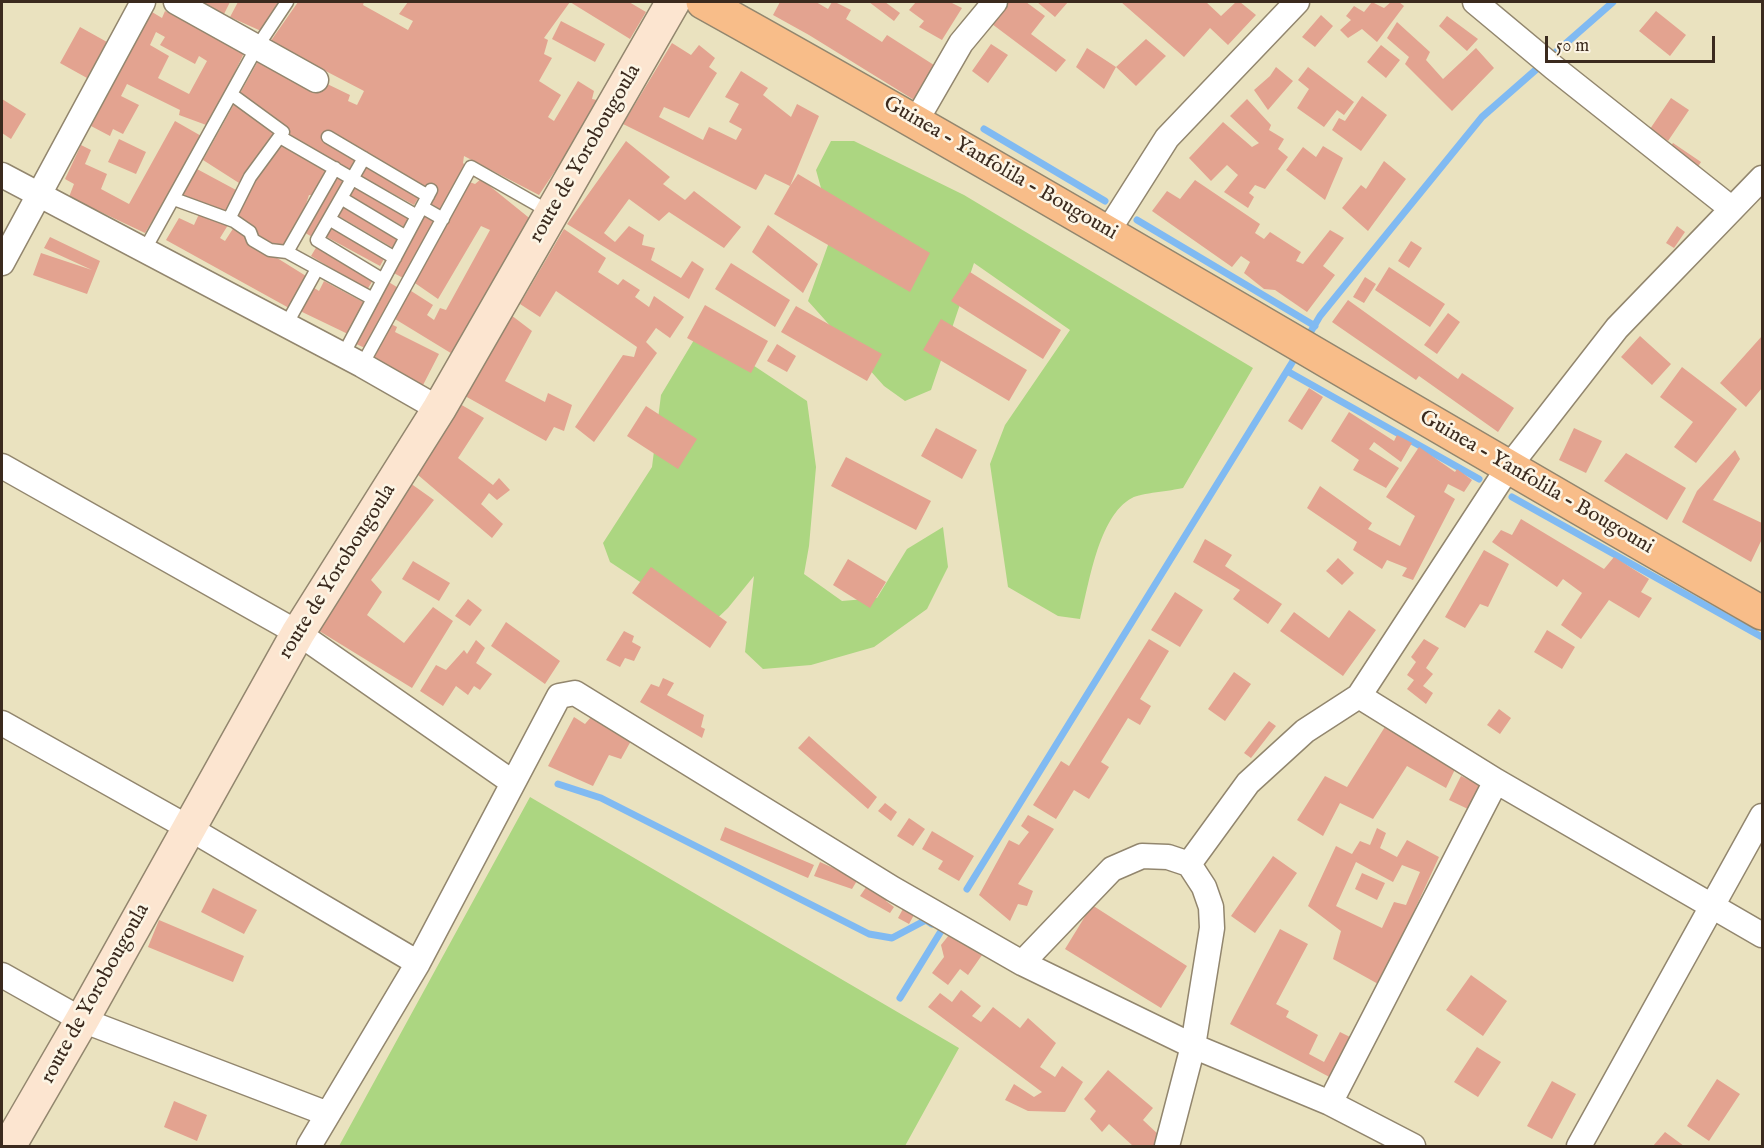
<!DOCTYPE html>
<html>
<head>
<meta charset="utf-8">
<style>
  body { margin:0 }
  #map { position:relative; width:1764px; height:1148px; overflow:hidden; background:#eae2bf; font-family:"IM FELL English",serif }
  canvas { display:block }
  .frame { position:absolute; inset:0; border:3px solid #3b2a1e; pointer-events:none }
  .scale { position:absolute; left:1545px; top:36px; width:170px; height:27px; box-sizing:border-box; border:3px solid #3b2a1e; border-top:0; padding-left:8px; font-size:18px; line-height:21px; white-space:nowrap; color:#3b2a1e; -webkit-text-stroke:4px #fcf5e5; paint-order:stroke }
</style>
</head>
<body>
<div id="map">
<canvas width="1764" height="1148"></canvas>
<div class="frame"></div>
<div class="scale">50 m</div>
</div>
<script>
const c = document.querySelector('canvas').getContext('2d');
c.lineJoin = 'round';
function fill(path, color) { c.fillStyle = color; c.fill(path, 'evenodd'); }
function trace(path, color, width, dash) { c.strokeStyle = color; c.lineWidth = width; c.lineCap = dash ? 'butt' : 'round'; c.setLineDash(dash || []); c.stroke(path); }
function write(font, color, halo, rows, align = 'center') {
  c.font = font + ' "IM FELL English",serif'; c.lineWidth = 5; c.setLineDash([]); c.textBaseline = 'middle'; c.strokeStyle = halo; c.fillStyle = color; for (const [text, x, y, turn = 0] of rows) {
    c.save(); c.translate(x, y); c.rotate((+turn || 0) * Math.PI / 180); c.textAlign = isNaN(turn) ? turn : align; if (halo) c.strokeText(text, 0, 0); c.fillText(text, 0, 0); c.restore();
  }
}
fill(new Path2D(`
  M831,141H854L964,195L1253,368L1183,488C1171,491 1141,493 1132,498C1098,516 1089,585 1080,619L1058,616L1008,587L990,464L1005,425L1070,330L974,263L931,390L905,401L884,386L808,301L833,231L816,170Z
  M700,330L807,401L816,467L809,546L804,574L842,601L877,598L907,549L943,527L948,567L927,609L874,647L811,665L763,669L745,652L754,576L728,608L708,627L610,562L603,543L652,467L661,395Z
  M530,797L959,1048L905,1146H339Z`), '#acd681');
trace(new Path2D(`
  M984,129L1105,201
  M1137,220L1315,326
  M1307,338L1320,316L1482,117L1613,2
  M1287,371L1479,479
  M1512,497L1762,637
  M558,784L601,798L869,934L892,938L926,920L932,924
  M967,889L1298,353
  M900,998L946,923`), '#80baf2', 7);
fill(new Path2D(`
  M188,2H230L220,22Z
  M238,2H279L261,31L230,17Z
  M298,2H364L363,5L408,30L413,21L399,14L408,2H629L646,12L630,39L570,2L544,38L548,40L544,54L552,58L539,81L561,95L548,117L554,121L578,81L594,91L592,99L602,101L561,174L555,171L539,195L464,156L463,163L467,167L441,213L427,207L426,190L325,131L322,138L357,159L348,174L331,168L325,182H319L315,195H309L298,228L284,249L262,243L253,230L179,199L197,169L236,190L239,183L203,160L258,61L321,81L350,95L348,101L357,105L364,91L270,42Z
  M780,2H816L828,9L832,2H835L851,10L846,19L882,42L887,35L937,67L919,103L809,35L773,15Z
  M869,2H885L900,13L894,21Z
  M916,2H950L962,8L942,40L919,27L924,21L909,10Z
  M1009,2H1026L1045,16L1031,34L1066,60L1056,72L992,24Z
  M1037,2H1068L1055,17Z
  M1121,2H1206L1221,16L1236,2H1240L1256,15L1228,45L1210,28L1184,57Z
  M1372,2L1384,8L1391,2H1399L1404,6L1377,42L1362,29L1348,38L1340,30L1351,20L1346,16L1354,6L1364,12Z
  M165,11L244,53L209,126L179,115L180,110L127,84L121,96L139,105L123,134L113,129L110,136L91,126L152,12L162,18ZM156,32L165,37L160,45L195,64L199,56L207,61L189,94L158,78L169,56L150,45Z
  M1656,11L1686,35L1670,56L1639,31Z
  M1321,15L1333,26L1315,47L1302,37Z
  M1447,16L1478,39L1467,51L1439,26Z
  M561,21L605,44L595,62L552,39Z
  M1397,22L1430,52L1426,60L1443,79L1476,48L1494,68L1452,111L1405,64L1409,57L1387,38Z
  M80,27L107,42L87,78L60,63Z
  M1146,39L1166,56L1136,86L1116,67Z
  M672,43L691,55L699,45L715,58L709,67L717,73L689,118L664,107L659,117L703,140L709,127L736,140L742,129L729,122L739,104L725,97L741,71L768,88L763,95L791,117L797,104L819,116L790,186L798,174L930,253L910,292L774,214L790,186L765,174L756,190L623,124Z
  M991,44L1008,55L988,83L972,71Z
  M1381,45L1400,60L1386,78L1367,62Z
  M1087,48L1116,67L1104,89L1076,67Z
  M1276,67L1293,81L1268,110L1254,90L1270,76Z
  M1308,67L1354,102L1344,115L1337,110L1324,127L1297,108L1309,89L1298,80Z
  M1362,96L1387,115L1361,151L1332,130L1339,118L1345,121Z
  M1671,98L1689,110L1668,141L1650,129Z
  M2,99L26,114L11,139L2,133Z
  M1247,99L1271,125L1269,130L1284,139L1278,149L1288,157L1265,189L1255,185L1249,193L1254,197L1248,208L1224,192L1238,175L1227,165L1211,181L1189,158L1223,122L1252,147L1259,143L1230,116Z
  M175,121L203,137L145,233L69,197L74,184L65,179L81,145L91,150L85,164L107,174L101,189L129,204Z
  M119,139L146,152L136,174L108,162Z
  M626,141L670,177L663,184L685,200L694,191L741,227L724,248L669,212L659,221L629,199L604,233L615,242L629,226L644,235L642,245L655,248L651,260L681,278L692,261L704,269L689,299L567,224Z
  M1673,143L1701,162L1695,171L1666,152Z
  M1323,146L1343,158L1325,200L1286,170L1303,147L1316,157Z
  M1384,161L1406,179L1368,231L1342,208L1361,185L1366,189Z
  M364,164L420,195L414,205L358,175Z
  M334,174L347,182L314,238L302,231Z
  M481,179L533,221L454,355L395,319L408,289L433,305L427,315L434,320L440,308L446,310L490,230L481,226L438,299L412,281L467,181L475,184Z
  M1195,180L1260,224L1255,233L1264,239L1270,232L1301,252L1296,261L1303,264L1330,230L1344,238L1323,266L1335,275L1307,312L1275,290L1264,289L1244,273L1250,262L1241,256L1232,267L1152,211L1167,191L1180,199Z
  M352,183L410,216L404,227L346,194Z
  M340,204L398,238L393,248L335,214Z
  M200,212L228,225L220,238L225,241L236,224L247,234L245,238L306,276L289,308L166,240L179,218L194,225Z
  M422,215L437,223L405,279L390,271Z
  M768,225L818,264L803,293L752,252Z
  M328,226L385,257L380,266L323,235Z
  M1677,226L1685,232L1674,248L1666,243Z
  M564,229L606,258L598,272L618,285L623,279L640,290L635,297L649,307L654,296L684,317L670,338L656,328L646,342L657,353L594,442L575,427L623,355L634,357L637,347L556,291L540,317L520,304Z
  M50,237L100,261L87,294L33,275L41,253L92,270L44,248Z
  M1411,241L1422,248L1409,268L1398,261Z
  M317,246L373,280L367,290L311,256Z
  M731,263L790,300L775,327L715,289Z
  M1389,267L1445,304L1430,327L1375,290Z
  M970,272L1061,330L1043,359L951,301Z
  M1365,277L1376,284L1364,303L1353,297Z
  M324,281L365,303L350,335L298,310L311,286L319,291Z
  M387,281L400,289L367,349L354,343Z
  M1348,300L1458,379L1462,373L1514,408L1498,432L1419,376L1416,380L1332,322Z
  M705,305L768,341L751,373L687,338Z
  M796,306L882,354L867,381L781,332Z
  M1448,313L1460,322L1437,354L1424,345Z
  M511,315L532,331L505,381L545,402L548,393L572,405L564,431L554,427L546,441L465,396Z
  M941,319L1027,370L1009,401L923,350Z
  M389,323L397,327L395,332L439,354L422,387L370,360Z
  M1640,336L1671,364L1652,385L1621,357Z
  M1762,336V388L1746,407L1720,383Z
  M777,344L796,356L787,372L767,361Z
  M1682,367L1737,409L1696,463L1674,447L1693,422L1660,397Z
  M1309,388L1323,397L1302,430L1288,421Z
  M460,404L484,418L458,458L493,485L499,478L510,490L497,500L489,493L481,504L503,524L492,538L418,475Z
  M646,406L697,439L678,469L627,436Z
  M1349,412L1394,441L1397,435L1412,443L1401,462L1374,442L1369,449L1399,468L1386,488L1353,470L1359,460L1331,441Z
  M936,428L977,450L962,479L921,456Z
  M1574,428L1602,441L1586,473L1559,460Z
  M1419,447L1455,472L1457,469L1472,480L1464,492L1448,484L1444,492L1455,499L1413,580L1402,576L1407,568L1387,560L1382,569L1353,550L1357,542L1307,508L1320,486L1372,523L1368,529L1400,546L1415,516L1386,497Z
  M1735,450L1740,459L1713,500L1762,523V539L1751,562L1682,522L1697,491Z
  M1626,453L1686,488L1667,520L1604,481Z
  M846,457L931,501L916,530L831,486Z
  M410,483L434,500L371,580L382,592L367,615L404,643L433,607L453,621L412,688L316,629Z
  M1521,519L1604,569L1614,557L1649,579L1641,592L1652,598L1639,618L1609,600L1581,639L1561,625L1582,593L1563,579L1557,587L1492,542L1501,530L1512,535Z
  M1205,539L1232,555L1225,566L1282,604L1268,624L1233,599L1240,590L1193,562Z
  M1484,550L1509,564L1488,607L1480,604L1465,628L1445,617Z
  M1338,558L1354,573L1342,585L1326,571Z
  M848,559L886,582L870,608L833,585Z
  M413,561L450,583L439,601L402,579Z
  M651,567L727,622L710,648L632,593Z
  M1175,592L1203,610L1180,647L1151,630Z
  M468,599L482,610L470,626L455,616Z
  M1349,610L1376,630L1343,676L1280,631L1294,612L1329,638Z
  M506,622L560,661L545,684L491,646Z
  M1547,630L1575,647L1562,669L1534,652Z
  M624,631L634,636L632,642L641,647L634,661L625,658L620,667L606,660Z
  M1149,639L1169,651L1140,699L1151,706L1140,725L1128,718L1101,762L1109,767L1089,799L1074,790L1056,819L1033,805L1061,761L1069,766Z
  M1424,639L1439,648L1426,668L1433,674L1423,686L1433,693L1426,704L1407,689L1414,680L1407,675L1416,662L1411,657Z
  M476,640L485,648L476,663L492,674L480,690L474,686L468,695L456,686L443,706L420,691L436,665L446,670L464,650L467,654Z
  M1234,672L1251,684L1225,721L1208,709Z
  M663,678L674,683L667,695L704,715L701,727L705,729L702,738L640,702L651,684L659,687Z
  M1499,709L1511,718L1500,734L1487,725Z
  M574,717L585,724L591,717L632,739L621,759L609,755L593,786L548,766Z
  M1269,721L1276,726L1251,758L1244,753Z
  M1388,722L1459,761L1446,788L1407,766L1373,819L1340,803L1323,836L1297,820L1325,776L1347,787Z
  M809,736L877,797L868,809L798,748Z
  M1461,776L1482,786L1470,810L1449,800Z
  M885,803L897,812L891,821L878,811Z
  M1028,815L1054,829L1018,884L1033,891L1027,906L1018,904L1010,921L979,895L1009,840L1019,845L1029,832L1021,826Z
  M909,818L925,829L913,846L897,836Z
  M725,827L814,865L808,878L720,840Z
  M1377,828L1386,833L1380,848L1397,857L1407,840L1439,857L1380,985L1333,959L1341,931L1308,906L1336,846L1352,854L1360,841L1370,845ZM1356,862L1393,882L1402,865L1420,872L1406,905L1394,902L1382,928L1336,906Z
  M932,831L974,856L959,881L938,869L943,861L922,849Z
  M1273,856L1297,873L1255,933L1231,916Z
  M820,862L858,879L852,889L814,876Z
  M1362,873L1385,883L1377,900L1355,889Z
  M869,883L889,896L886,901L894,907L890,913L860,896Z
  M213,888L257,910L244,934L201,912Z
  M1092,905L1187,966L1161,1008L1065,949Z
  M904,907L915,913L909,924L898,918Z
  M159,920L244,956L233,982L148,947Z
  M1280,929L1308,944L1276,1004L1289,1011L1286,1017L1318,1035L1309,1054L1324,1062L1340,1032L1356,1040L1335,1080L1230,1024Z
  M964,930L987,948L968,975L960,969L948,985L932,973L944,957L941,945L949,935L957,939Z
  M1471,975L1507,1001L1483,1036L1446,1010Z
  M961,990L981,1006L972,1016L981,1022L993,1007L1020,1028L1028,1018L1056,1043L1040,1067L1055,1077L1062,1066L1083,1082L1065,1112L1028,1111L1005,1100L1014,1084L1034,1097L1042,1092L928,1007L940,993L952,1002Z
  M1477,1047L1501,1062L1478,1097L1454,1082Z
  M1108,1070L1153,1108L1143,1120L1160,1136L1156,1146H1133L1109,1124L1102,1132L1090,1119L1096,1111L1084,1099Z
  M1717,1079L1740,1094L1709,1141L1687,1126Z
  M1552,1081L1576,1094L1552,1139L1527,1126Z
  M174,1101L207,1115L197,1141L164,1127Z
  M1665,1132L1684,1146H1653Z`), '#e3a390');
const lane = new Path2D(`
  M280,137L417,216
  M328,137L428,196
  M364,158L317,240L383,280
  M341,198L406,237
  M174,199L234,221L250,232L253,240L270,250L287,252L373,299
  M422,207L443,219
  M229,219L250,177L283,132L231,94
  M329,219L395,258
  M144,251L257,47L287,2
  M287,252L335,168
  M286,325L317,269
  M343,355L431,190
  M362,365L471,167L550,212`);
const street = new Path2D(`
  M176,2L316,80
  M1475,2L1553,67L1732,209
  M916,121L961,43L995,2
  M2,175L362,365L439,409
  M1108,231L1167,138L1297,2
  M2,263L143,2
  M2,466L298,633L512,782
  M1359,696L1496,781L1762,935
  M2,723L189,828L418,963
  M1022,963L1112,869L1142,856L1168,857L1189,864
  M2,975L82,1020L328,1114
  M1330,1103L1496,781
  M309,1146L418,963L559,696L575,693L893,889L1022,963L1193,1046L1330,1103L1413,1146
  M1167,1146L1193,1046L1212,928L1211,907L1204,887L1189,864L1248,783L1305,731L1359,696L1508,468L1617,328L1762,178
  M1579,1146L1762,816`);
const secondary = new Path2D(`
  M9,1146L82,1020L298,633L439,409L673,2`);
const primary = new Path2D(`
  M703,2C1059,200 1408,411 1762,613`);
trace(lane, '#92866e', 15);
trace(street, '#92866e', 27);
trace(secondary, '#92866e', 36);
trace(primary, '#92866e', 36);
trace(lane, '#fff', 12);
trace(street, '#fff', 24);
trace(secondary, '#fce5d0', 33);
trace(primary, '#f8bd89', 33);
write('21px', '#3b2a1e', '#fcf5e5', [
  ["route de Yorobougoula",586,154,-60],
  ["Guinea - Yanfolila - Bougouni",1000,169,30],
  ["Guinea - Yanfolila - Bougouni",1536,483,30],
  ["route de Yorobougoula",338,572,-58],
  ["route de Yorobougoula",96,994,-61]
]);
</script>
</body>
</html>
